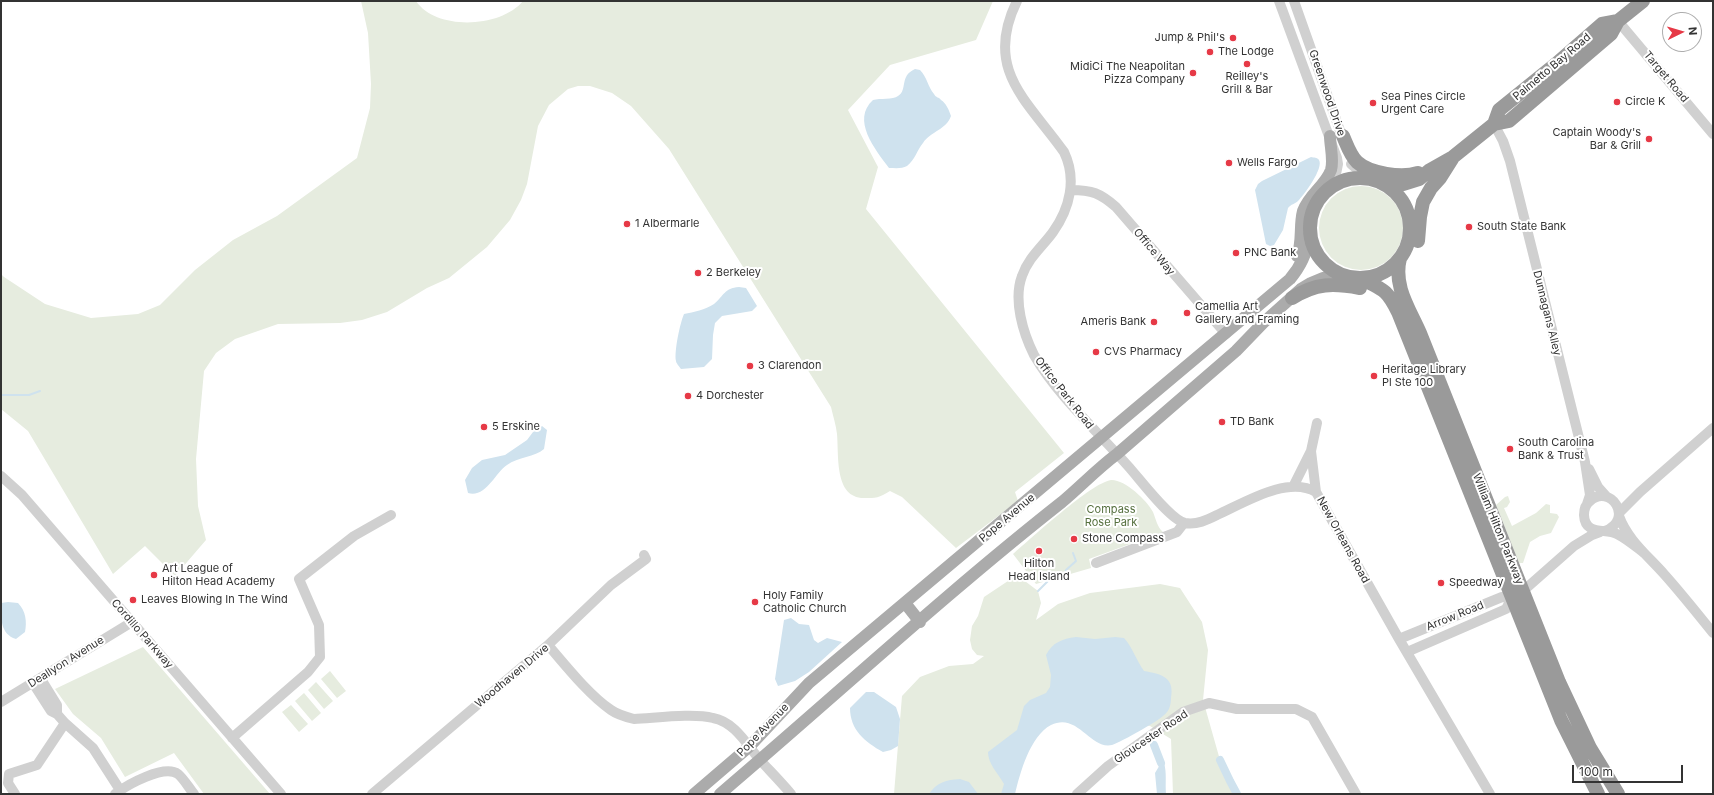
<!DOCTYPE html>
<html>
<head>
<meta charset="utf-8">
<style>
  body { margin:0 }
  #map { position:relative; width:1714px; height:795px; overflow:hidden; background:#fff; font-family:Inter,sans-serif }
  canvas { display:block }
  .frame { position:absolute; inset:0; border:2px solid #333; pointer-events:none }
  .north { position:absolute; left:1662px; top:12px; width:40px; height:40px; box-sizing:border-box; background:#fff; border:1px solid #adadad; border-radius:50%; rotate:85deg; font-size:11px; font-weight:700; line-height:16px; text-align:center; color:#333 }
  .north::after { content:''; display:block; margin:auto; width:14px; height:18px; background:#e63946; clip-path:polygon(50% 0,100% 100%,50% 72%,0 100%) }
  .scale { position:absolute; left:1572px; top:765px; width:111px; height:18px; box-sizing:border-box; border:2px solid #333; border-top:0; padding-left:5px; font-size:12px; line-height:14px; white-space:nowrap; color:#333; -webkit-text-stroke:3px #fff; paint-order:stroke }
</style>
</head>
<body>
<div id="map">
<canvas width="1714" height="795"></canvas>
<div class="frame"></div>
<div class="north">N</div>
<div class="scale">100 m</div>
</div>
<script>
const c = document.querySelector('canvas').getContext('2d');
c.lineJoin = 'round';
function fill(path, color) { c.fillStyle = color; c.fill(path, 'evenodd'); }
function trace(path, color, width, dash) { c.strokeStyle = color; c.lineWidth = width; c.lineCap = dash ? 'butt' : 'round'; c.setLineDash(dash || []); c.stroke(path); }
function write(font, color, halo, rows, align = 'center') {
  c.font = font + ' Inter,sans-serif'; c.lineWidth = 4; c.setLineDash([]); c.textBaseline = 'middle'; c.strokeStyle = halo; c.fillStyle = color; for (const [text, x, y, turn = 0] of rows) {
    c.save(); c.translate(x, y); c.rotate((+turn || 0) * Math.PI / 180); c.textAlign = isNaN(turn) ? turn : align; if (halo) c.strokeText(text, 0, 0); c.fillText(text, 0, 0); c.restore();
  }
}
fill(new Path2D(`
  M361,1H416C436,31 501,28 523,1H993L976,40L890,65L848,110L878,167L866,209L1064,453L1015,492L1018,501L956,548L902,497L890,491C879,498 876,498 864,498C834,498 839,455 837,434C836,425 833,416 831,407L669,149L631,106L612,93L590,86H578L568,89L549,105L538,126L527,184L521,200L510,220L487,247L449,278L427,288L387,312L362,320L340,323L278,324L235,339L216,353L204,371L196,459L198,506L206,540L175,576L145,546L113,574L28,431L1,409V274L4,277L45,304L91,318L138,314L160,305L195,270L233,240L277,216L357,158L370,108L371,84L368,33Z
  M1319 228a42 42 0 1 1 84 0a42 42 0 1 1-84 0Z
  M1111,480C1124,479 1147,500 1153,512C1156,519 1157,527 1163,532L1089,559L1091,568L1036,584L1013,554C1032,538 1091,483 1111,480Z
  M1508,496L1510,502L1507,507L1504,508L1512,526L1536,513L1546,504L1550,505V513L1557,514L1559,517L1551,533L1540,536L1530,542L1523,563H1519L1496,505L1505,497Z
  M1017,575L1038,591L1041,603L1036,620L1058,604L1090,593L1160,584L1180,588L1202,622L1208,650L1203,700L1220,760L1230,781L1237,794H1173L1171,739L1150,726L1041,710L1008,794H894L902,696L920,677L949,666L973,664L984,656L977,655L972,649L970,640L972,626L978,616L984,597Z
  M143,647L270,794H204L174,753L125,777L101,738L73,714L55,689Z
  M330,671L346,691L337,698L321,679Z
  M316,682L333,701L324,709L308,690Z
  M304,693L321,713L312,721L295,701Z
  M291,705L308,724L299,732L282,712Z`), '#e6ecdf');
fill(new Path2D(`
  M915,69L920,70C927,77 928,87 934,94C936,98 939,97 941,100C946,103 949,110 951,116C946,130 931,131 923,143C917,150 915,160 907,166C902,169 895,168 889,168C875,149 851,120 873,100C880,98 893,100 898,96C908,90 899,76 915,69Z
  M1311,157C1314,158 1317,157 1319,160C1324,168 1304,195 1298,201C1295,204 1291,204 1288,208L1283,230L1274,245L1270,246L1266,244L1255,190L1258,184L1262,181Z
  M739,287L746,288L757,306L752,311L722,316L715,323L713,335L712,359L704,367L681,369C679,366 676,363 676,361C674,352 680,323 684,314C694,312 705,310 714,304C724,296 724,288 739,287Z
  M542,426L547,430L544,449C535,457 518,457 507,465C495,473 486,498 468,493L465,480L472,468L482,460L505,455L527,440L536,428Z
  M8,602L18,603C26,611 27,622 25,632L16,639C0,634 1,618 1,603Z
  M791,618L799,624L809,625L814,640L818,643L827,638L842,642L809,672L795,681L778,686L775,679L784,620Z
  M1076,637L1095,639L1115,637L1124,638C1133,648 1136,660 1144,671C1161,674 1175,677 1171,698C1171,702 1170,709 1167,712C1163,719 1121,742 1112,745C1090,750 1078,712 1051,725C1030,736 1020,773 1015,794H1001L1004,784C998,773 988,764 988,752L1017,730L1024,706L1030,700L1046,693L1050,687L1051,675L1046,655C1053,642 1062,639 1076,637Z
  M866,692H874L896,707L900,719L898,746L891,750L883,752C865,742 850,730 850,708Z
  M1161,763H1164C1167,773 1165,783 1166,794H1157L1155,773Z
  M960,779L969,782L978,794H929C937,782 946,780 960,779Z`), '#cfe2ee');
trace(new Path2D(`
  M1,395H29L40,391
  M1038,591L1050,579H1060L1063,578L1066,570L1076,561L1073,553`), '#cfe2ee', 2);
trace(new Path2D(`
  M1154,745L1161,763
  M1220,760L1230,781L1237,794`), '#cfe2ee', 8);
trace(new Path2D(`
  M1017,1C983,70 1028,101 1064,152C1077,179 1070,208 1053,232C1043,246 1028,258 1022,276C1013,300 1023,333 1034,355C1057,395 1097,431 1128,466C1139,478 1170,520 1185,523C1197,525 1207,520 1217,515C1244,503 1288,475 1316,492L1399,639L1490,794
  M1279,1L1337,158L1338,164L1334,184
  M1294,1L1344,142
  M1618,21L1713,134
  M1494,124L1503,141L1510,161L1585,462L1590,495L1587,504
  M1351,164L1368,179
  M1071,190C1092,190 1100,193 1116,207L1226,334
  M1311,451L1316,492
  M1589,469L1598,487L1607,497
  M1,476L22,495L281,794
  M1294,485L1311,451L1317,423
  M1619,513L1640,492L1713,428
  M1619,516C1627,539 1648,556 1664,574C1681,593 1697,613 1713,633
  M1605,531C1635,519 1610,483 1590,501C1586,504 1584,509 1584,515C1585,536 1605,528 1617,534C1627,539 1635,546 1644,553
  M1096,563L1177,532L1184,523
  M1399,639L1502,597L1512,598
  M548,645C566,666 589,695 611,710C618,715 626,717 634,719C656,718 693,713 713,718C735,722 747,745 760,760C770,771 781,782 791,794
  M1407,652L1506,609L1512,598L1523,591L1574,546L1592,535L1600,532
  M33,683L51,711L57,714V705L41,679
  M1,702L132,622
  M65,723L93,748L120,790
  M232,738L308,672L320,657L319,625L299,579L354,536L391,515
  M15,794L8,783L9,774L37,765L65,723L57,714
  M115,794C127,785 164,764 178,774C184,779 189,788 194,794
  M372,794L548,645L611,585L646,559L644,555
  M1077,794L1108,766L1183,712L1209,703L1237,709H1296L1312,717L1356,794`), '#d0d0d0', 10);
trace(new Path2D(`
  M1297,256C1303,242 1299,226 1303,211C1309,194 1325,186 1331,170C1334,160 1330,146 1330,136
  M905,603L920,622
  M694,794L750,746L809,683L1290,279C1301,266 1306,254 1310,237
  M720,794C834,697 944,595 1062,502C1081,486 1097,469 1117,454L1236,351L1263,323L1301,289L1311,283L1323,278L1343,276`), '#ababab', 12);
trace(new Path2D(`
  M1494,124L1499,110L1556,64L1602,24L1618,21
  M1343,136C1347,145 1350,155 1357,162C1370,174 1402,178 1418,173
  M1310 228a50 50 0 1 1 100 0a50 50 0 1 1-100 0Z
  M1384,184H1403L1419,179L1430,170L1453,157L1494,124L1509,121L1611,34L1618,21L1643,1
  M1418,241L1420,217L1423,202L1431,188L1440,178L1452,159
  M1400,258C1393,286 1409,308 1420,333L1559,682L1590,748L1618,794
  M1362,279C1384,290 1387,290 1398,312L1561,720L1598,794
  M1292,298C1316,283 1333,283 1360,288`), '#9a9a9a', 14);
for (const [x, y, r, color] of [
  [1233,38,4,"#e63946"],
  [1210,52,4,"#e63946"],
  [1247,64,4,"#e63946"],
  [1193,73,4,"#e63946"],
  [1617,102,4,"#e63946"],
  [1373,103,4,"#e63946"],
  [1649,139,4,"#e63946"],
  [1229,163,4,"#e63946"],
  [627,224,4,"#e63946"],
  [1469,227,4,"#e63946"],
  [1236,253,4,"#e63946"],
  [698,273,4,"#e63946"],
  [1187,313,4,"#e63946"],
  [1154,322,4,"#e63946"],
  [1096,352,4,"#e63946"],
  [750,366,4,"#e63946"],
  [1374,376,4,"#e63946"],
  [688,396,4,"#e63946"],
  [1222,422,4,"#e63946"],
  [484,427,4,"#e63946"],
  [1510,449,4,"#e63946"],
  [1074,539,4,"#e63946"],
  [1039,551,4,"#e63946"],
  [154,575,4,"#e63946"],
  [1441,583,4,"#e63946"],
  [133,600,4,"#e63946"],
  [755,602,4,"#e63946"]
]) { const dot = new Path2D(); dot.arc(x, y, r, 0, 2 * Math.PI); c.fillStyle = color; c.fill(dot); trace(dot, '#fff', 1.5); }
write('11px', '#333', '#fff', [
  ["Jump & Phil's",1225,38,"right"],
  ["The Lodge",1218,52],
  ["MidiCi The Neapolitan",1185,67,"right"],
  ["Pizza Company",1185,80,"right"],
  ["Reilley's",1247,77,"center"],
  ["Grill & Bar",1247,90,"center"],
  ["Sea Pines Circle",1381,97],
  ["Urgent Care",1381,110],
  ["Circle K",1625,102],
  ["Captain Woody's",1641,133,"right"],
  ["Bar & Grill",1641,146,"right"],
  ["Wells Fargo",1237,163],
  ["1 Albermarle",635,224],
  ["South State Bank",1477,227],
  ["PNC Bank",1244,253],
  ["2 Berkeley",706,273],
  ["Camellia Art",1195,307],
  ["Gallery and Framing",1195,320],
  ["Ameris Bank",1146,322,"right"],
  ["CVS Pharmacy",1104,352],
  ["3 Clarendon",758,366],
  ["Heritage Library",1382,370],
  ["Pl Ste 100",1382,383],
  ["4 Dorchester",696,396],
  ["TD Bank",1230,422],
  ["5 Erskine",492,427],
  ["South Carolina",1518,443],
  ["Bank & Trust",1518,456],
  ["Stone Compass",1082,539],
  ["Hilton",1039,564,"center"],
  ["Head Island",1039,577,"center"],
  ["Art League of",162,569],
  ["Hilton Head Academy",162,582],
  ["Speedway",1449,583],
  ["Holy Family",763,596],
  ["Catholic Church",763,609],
  ["Leaves Blowing In The Wind",141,600]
], 'left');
write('11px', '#333', '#fff', [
  ["Palmetto Bay Road",1552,67,-40],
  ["Target Road",1666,77,50],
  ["Greenwood Drive",1327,93,71],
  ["Office Way",1154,252,50],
  ["Dunnagans Alley",1547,313,76],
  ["Office Park Road",1064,393,52],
  ["Pope Avenue",1007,518,-40],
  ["William Hilton Parkway",1498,529,68],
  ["New Orleans Road",1343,540,61],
  ["Arrow Road",1455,616,-22],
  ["Cordillo Parkway",142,634,49],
  ["Deallyon Avenue",66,662,-32],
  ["Woodhaven Drive",512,676,-40],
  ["Pope Avenue",763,730,-46],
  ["Gloucester Road",1151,737,-34]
]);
write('11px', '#56703f', '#fff', [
  ["Compass",1111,510],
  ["Rose Park",1111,523]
]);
</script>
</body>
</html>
